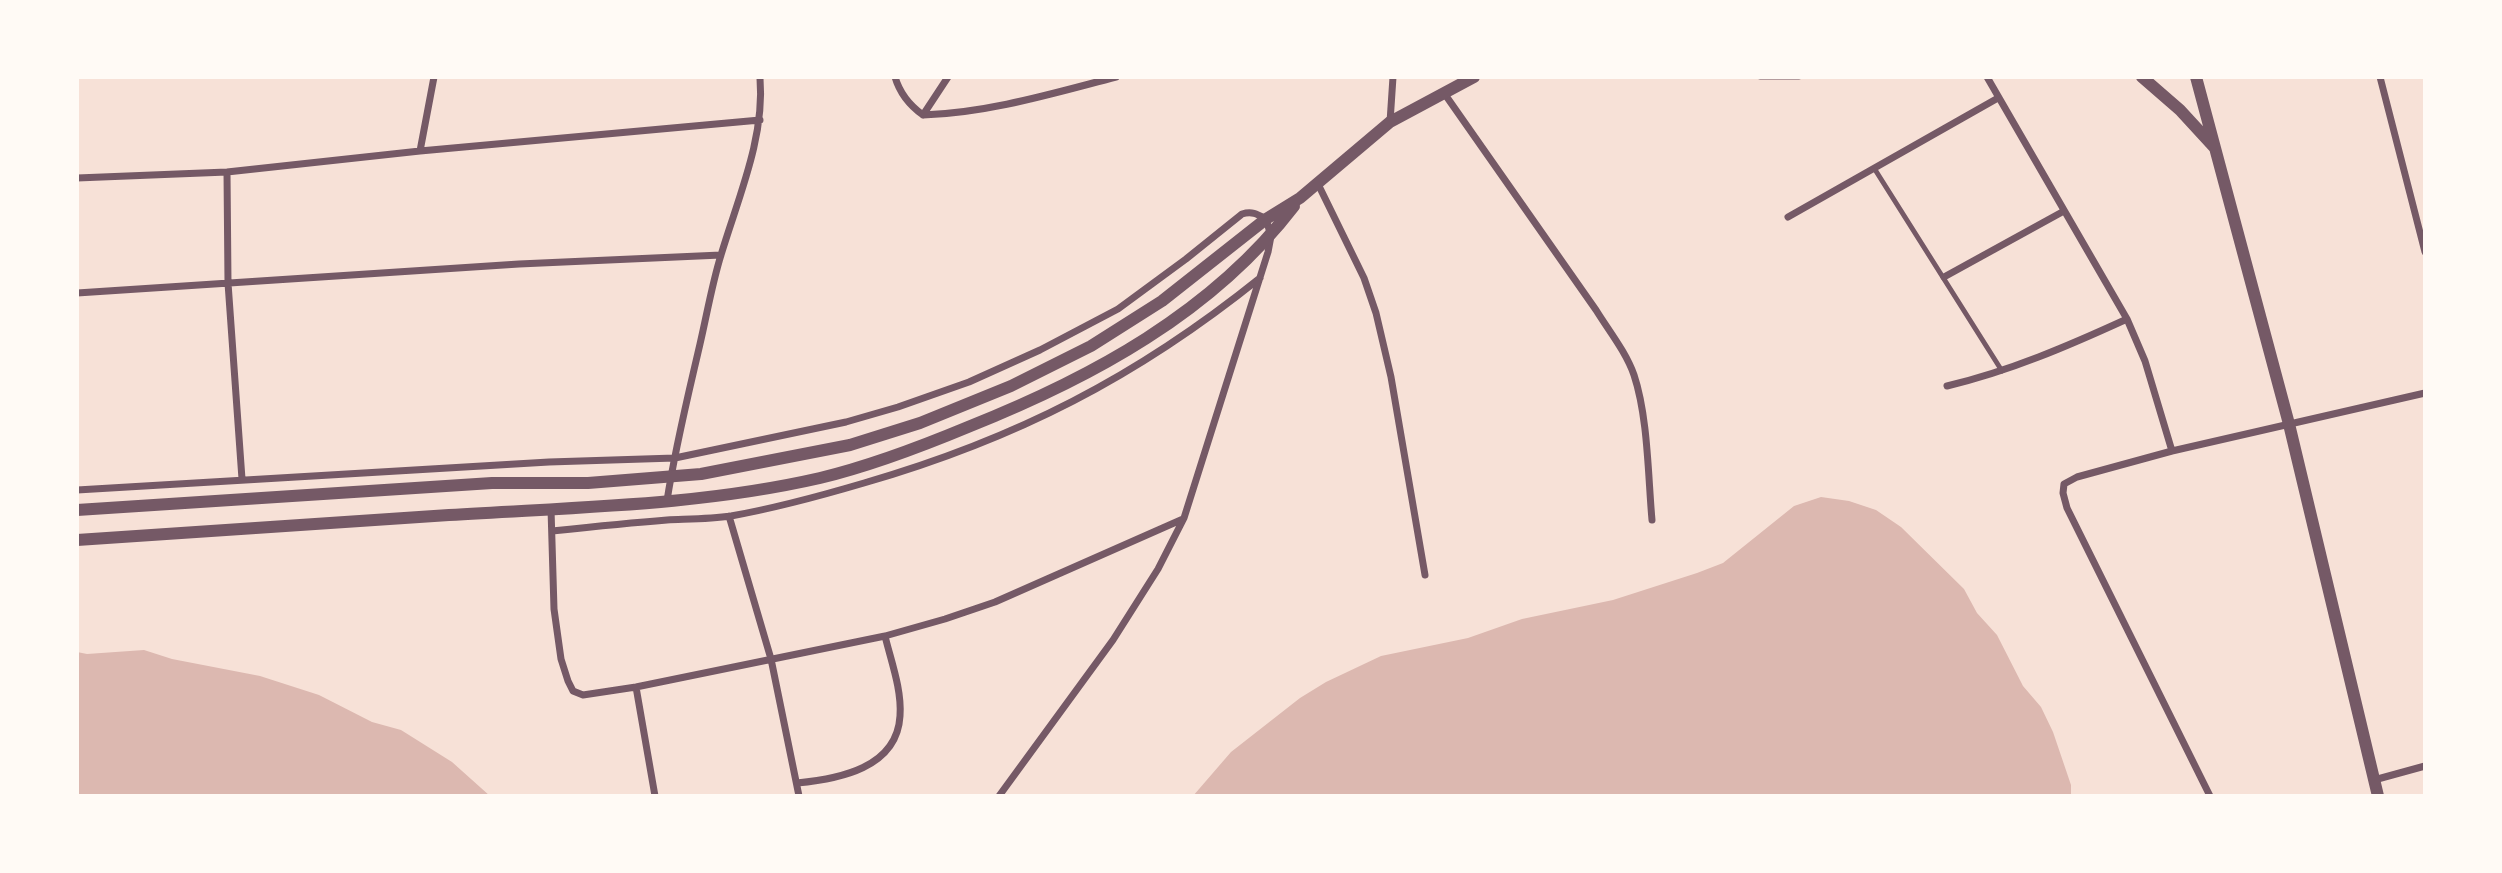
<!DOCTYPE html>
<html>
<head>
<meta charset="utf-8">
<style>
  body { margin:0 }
  #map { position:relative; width:2502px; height:873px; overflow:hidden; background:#f7e1d7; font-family:Mulish,sans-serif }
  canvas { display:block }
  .frame { position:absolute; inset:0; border:79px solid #fffaf5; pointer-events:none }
</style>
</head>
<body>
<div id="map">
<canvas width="2502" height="873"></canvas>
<div class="frame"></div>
</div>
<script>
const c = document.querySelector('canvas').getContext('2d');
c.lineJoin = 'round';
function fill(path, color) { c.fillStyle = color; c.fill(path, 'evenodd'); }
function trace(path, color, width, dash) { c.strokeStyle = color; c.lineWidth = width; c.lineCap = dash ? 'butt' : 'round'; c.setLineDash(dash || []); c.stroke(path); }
fill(new Path2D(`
  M1821,497L1849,501L1876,510L1901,527L1964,589L1977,613L1997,635L2023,686L2041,707L2053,732L2071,785V796H1193L1231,752L1300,698L1326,682L1381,656L1468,638L1522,619L1613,600L1697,573L1723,563L1794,506Z
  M144,650L172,659L260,676L319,695L372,722L401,730L452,762L490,796H77V652L87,654Z`), '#dcb8b0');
trace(new Path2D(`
  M1760,77H1799
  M1874,168L2002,371`), '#755966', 5);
trace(new Path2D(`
  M895,77C900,94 909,105 923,115
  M1987,77L2127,319L2145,361L2172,451
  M2380,77L2425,252
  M1444,93L1596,310C1609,331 1626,352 1634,375C1648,417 1648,476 1652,520
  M923,115C988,113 1054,93 1116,77
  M923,115L948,77
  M1390,122L1393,77
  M420,151L434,77
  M227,172L228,283L242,479
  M77,178L227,172L420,151L760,120
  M1318,184L1364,278L1376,313L1391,377L1425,575
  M1788,217L1998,98
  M1944,277L2064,211
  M77,293L519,264L721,255
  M1947,386C2010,371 2068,346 2127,319
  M77,490L549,462L675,458L846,422L898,407L969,382L1040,350L1118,309L1186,259L1242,214C1252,211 1257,214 1266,219L1271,236L1268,252L1184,518L1158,569L1113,640L999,796
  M667,501C675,448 688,396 700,344C707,314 712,284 721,255C738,198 765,138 760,78
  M551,509L554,609L561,659L568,681L573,691L583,695L636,687L885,636L945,619L995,602L1183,519
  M729,516L771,659L799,796
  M552,531C590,527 629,523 667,520C688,519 710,519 731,516C776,508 820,496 864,483C1016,439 1137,377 1260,278
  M636,687L655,796
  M2374,780L2425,766
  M797,783C839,779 897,768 900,716C902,690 891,661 885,636
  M2210,796L2067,508L2063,493L2064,484L2077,477L2172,451L2425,393`), '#755966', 7);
trace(new Path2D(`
  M2142,77L2180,110L2214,147
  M2196,77L2289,424L2378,796
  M77,510L492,483H588L701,474L850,445L920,423L1011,386L1091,346L1162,301L1266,219L1300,198L1390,122L1474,77
  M77,540C201,531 325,523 449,515C573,507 698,506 820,478C870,466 920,447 968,427C1091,378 1212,313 1294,206`), '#755966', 12);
</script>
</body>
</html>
